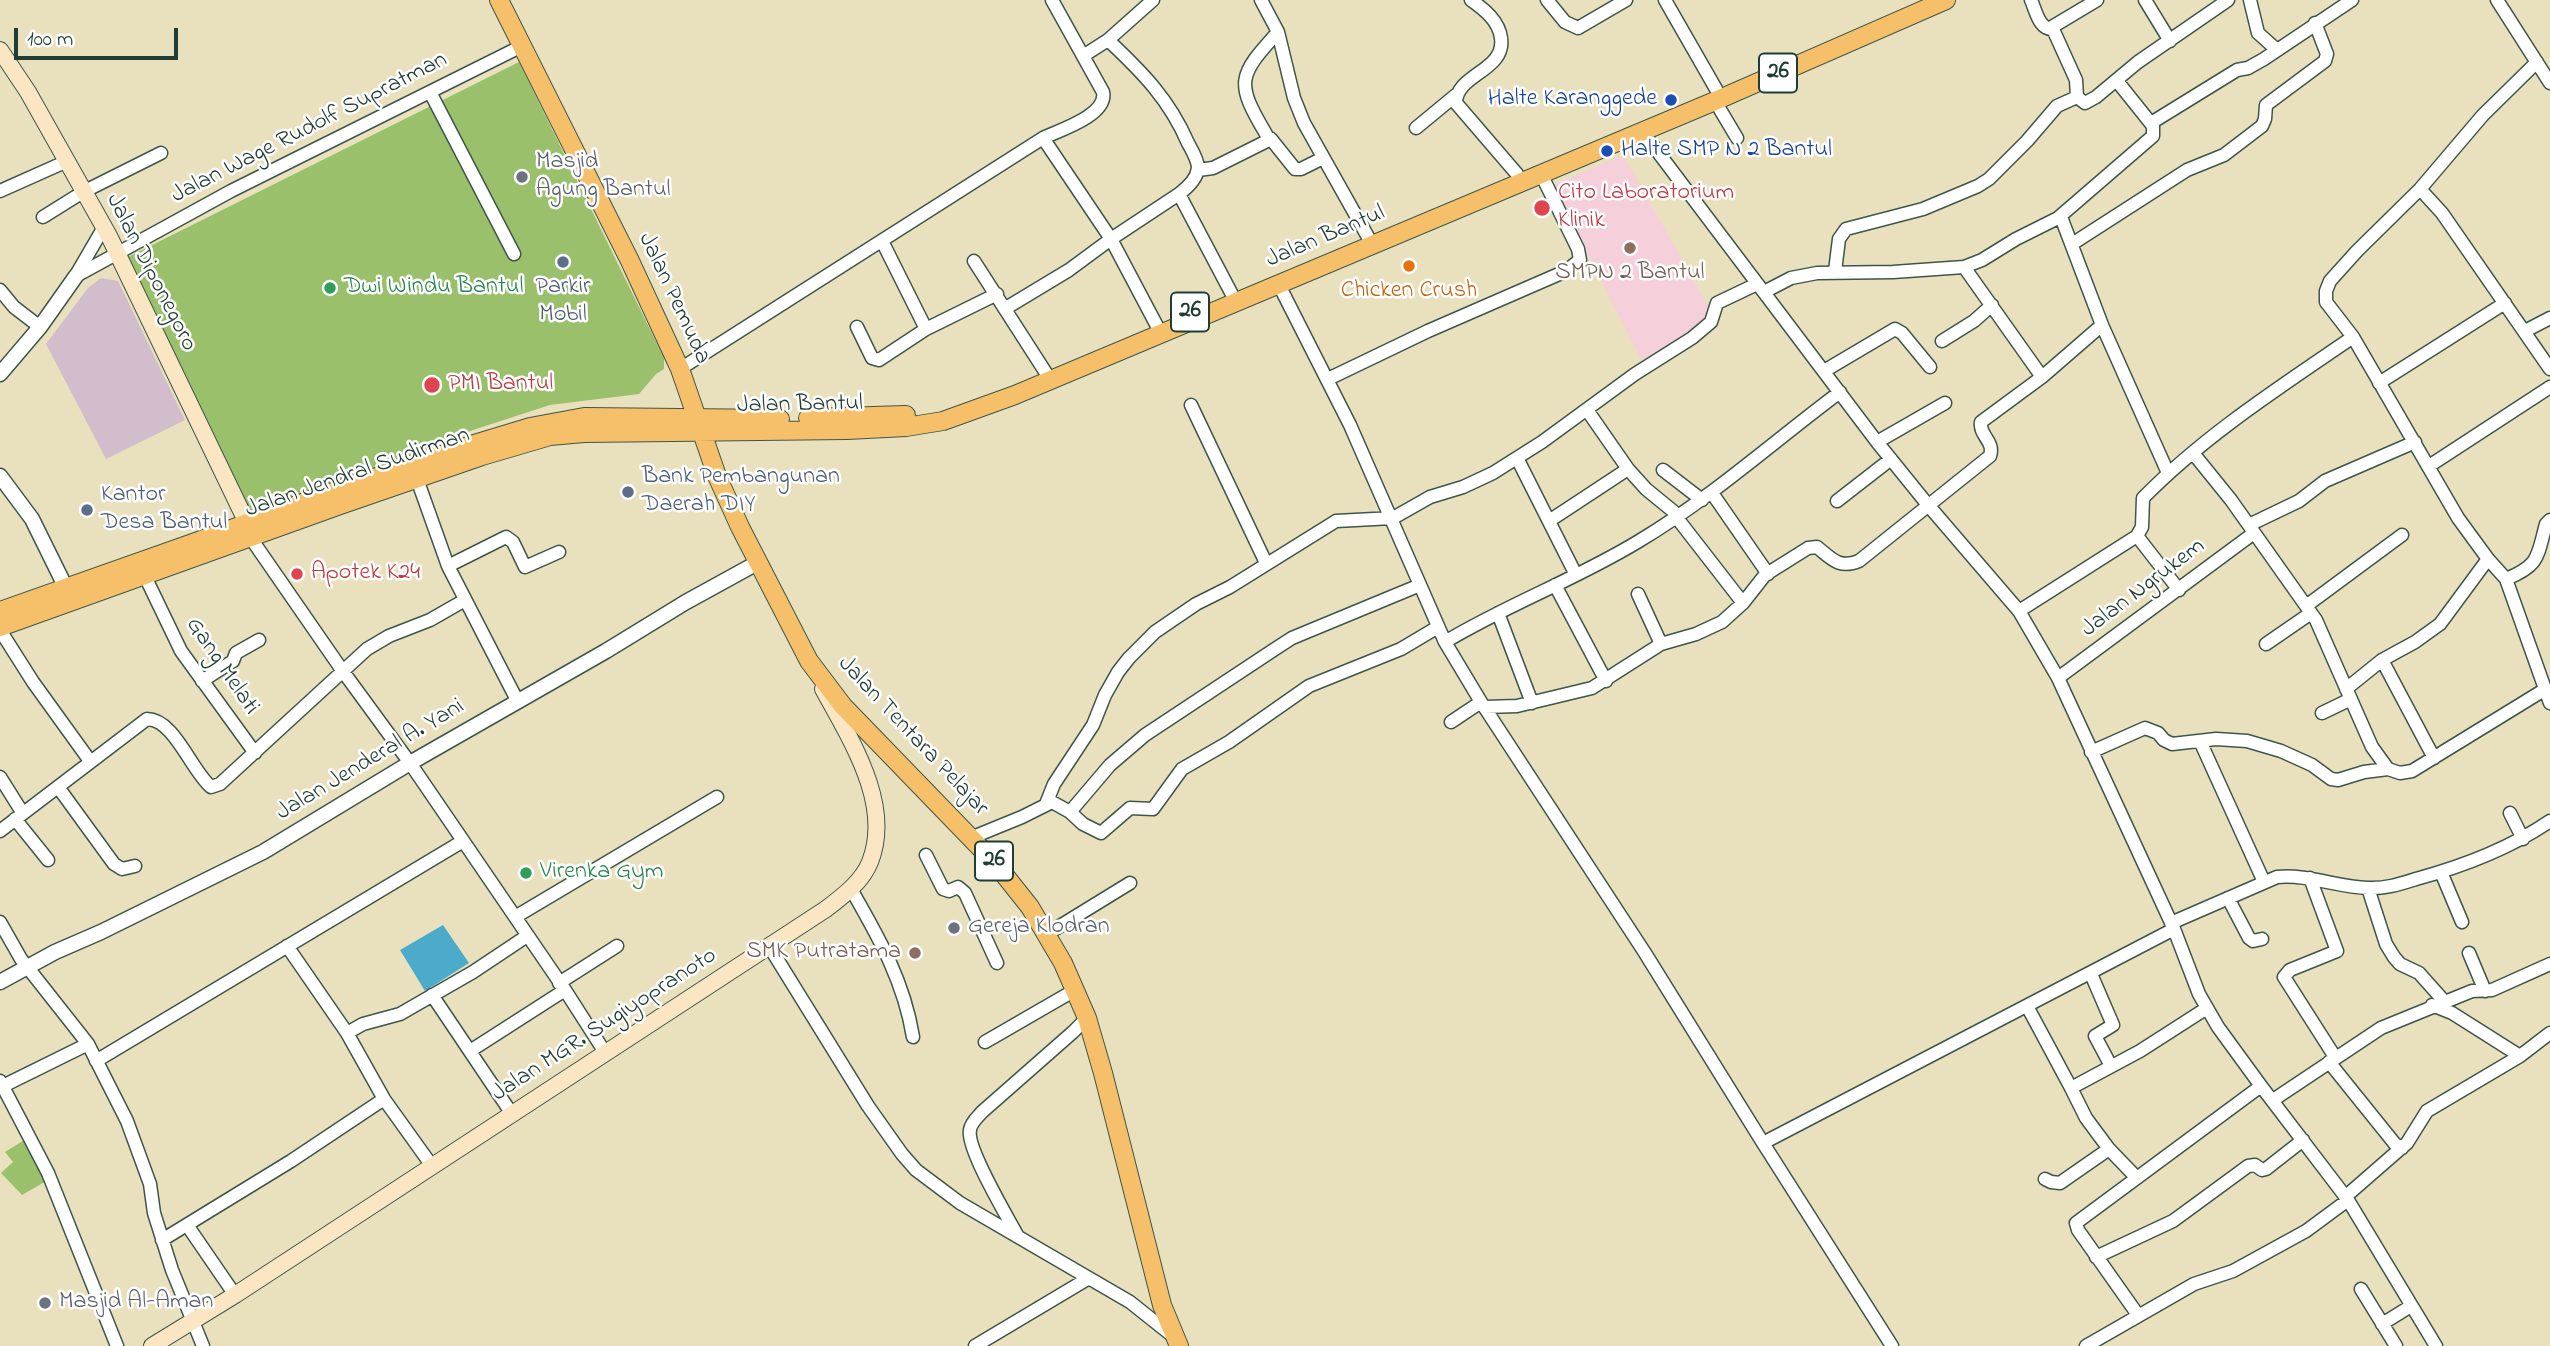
<!DOCTYPE html>
<html>
<head>
<meta charset="utf-8">
<style>
  body { margin:0 }
  #map { position:relative; width:2550px; height:1346px; overflow:hidden; background:#e9e1be; font-family:"Indie Flower",sans-serif }
  canvas { display:block }
  .scale { position:absolute; left:14px; top:28px; width:164px; height:32px; box-sizing:border-box; border:4px solid #1f3d34; border-top:0; padding-left:9px; font-size:21px; line-height:24px; white-space:nowrap; color:#1f3d34; -webkit-text-stroke:5px #fff; paint-order:stroke }
</style>
</head>
<body>
<div id="map">
<canvas width="2550" height="1346"></canvas>
<div class="scale">100 m</div>
</div>
<script>
const c = document.querySelector('canvas').getContext('2d');
c.lineJoin = 'round';
function fill(path, color) { c.fillStyle = color; c.fill(path, 'evenodd'); }
function trace(path, color, width, dash) { c.strokeStyle = color; c.lineWidth = width; c.lineCap = dash ? 'butt' : 'round'; c.setLineDash(dash || []); c.stroke(path); }
function write(font, color, halo, rows, align = 'center') {
  c.font = font + ' "Indie Flower",sans-serif'; c.lineWidth = 5; c.setLineDash([]); c.textBaseline = 'middle'; c.strokeStyle = halo; c.fillStyle = color; for (const [text, x, y, turn = 0] of rows) {
    c.save(); c.translate(x, y); c.rotate((+turn || 0) * Math.PI / 180); c.textAlign = isNaN(turn) ? turn : align; if (halo) c.strokeText(text, 0, 0); c.fillText(text, 0, 0); c.restore();
  }
}
fill(new Path2D(`
  M1623,155L1711,311L1710,318L1693,335L1643,363L1552,185Z`), '#f5cfda');
fill(new Path2D(`
  M101,278L118,281L185,420L106,459L46,344L88,288Z`), '#d1bdcb');
fill(new Path2D(`
  M519,62L664,358V369L656,374L639,394L550,405L473,430L249,520L124,259Z
  M26,1139L48,1180L22,1195L1,1173L13,1162L5,1152Z`), '#9bc06b');
fill(new Path2D(`
  M443,925L469,963L425,991L400,950Z`), '#4cabcb');
const minor = new Path2D(`
  M1261,0L1278,32L1294,98L1304,123L1368,237
  M1471,0C1484,9 1499,21 1501,38C1506,71 1456,74 1456,103L1517,174
  M1547,0L1565,22L1578,28L1626,0
  M1665,0L1716,89
  M2031,0C2036,11 2039,29 2052,29
  M2097,0L2052,27L2076,80L2077,97L2085,103L2096,97L2138,62L2228,0
  M2145,0L2170,41
  M2250,0L2258,33L2277,50
  M2497,0L2550,83
  M1083,56L1108,40L1153,0
  M430,92L514,254
  M1715,101L1737,138
  M2151,123L2237,70L2248,68L2264,59L2352,0
  M1416,128L1456,95
  M1642,131L1877,442L1928,505L2019,611L2058,678L2174,929L2199,994L2218,1027L2261,1086L2348,1200L2436,1346
  M1266,134C1235,82 1238,76 1278,32
  M1043,138L1111,239L1157,326
  M1198,170L1213,168L1271,139L1295,169H1301L1323,158
  M2420,189L2442,213L2550,369
  M0,191L65,162
  M1179,194L1236,302
  M43,217L83,192L161,153
  M2061,217L2102,325L2168,473
  M882,241L926,329
  M2072,244L2187,170L2224,155L2262,126L2265,119L2266,105L2325,61L2327,54L2315,23
  M974,261L1046,373
  M1964,267L2042,377
  M1835,271L1839,239L1846,229L1923,209L1978,186L1989,179L2027,141L2057,106L2077,97
  M76,275L104,227
  M76,276L231,191L522,46
  M1279,285L1350,425L1445,642L1481,702L1645,953L1763,1143L2174,929
  M0,290L14,307L40,327
  M1764,292L1791,278L1817,273L1893,272L1964,267L1982,260L2016,239L2058,218L2153,136V126L2117,81
  M1006,308L1069,270L1111,239L1179,194C1187,188 1197,179 1198,168C1198,160 1192,150 1188,143C1169,99 1142,72 1108,40
  M857,327L872,358L879,360L926,329L997,294
  M2525,331L2550,318
  M1942,341L1974,321L1992,305
  M680,369L1043,138C1060,130 1108,115 1103,92L1052,0
  M1824,371L1895,329L1902,333L1930,367
  M1328,379L1428,331L1566,271L1580,260L1578,249L1541,174
  M2379,383L2505,303
  M1191,405L1266,563
  M1587,410L1628,469
  M1877,442L1945,403
  M2193,453L2231,500L2316,620L2372,747L2388,769
  M1517,458L1576,575
  M2429,466L2550,387
  M1663,470L1702,500
  M417,479L448,566L518,702
  M1712,493L1768,574
  M1837,501L1891,459
  M1677,518L1743,603
  M1549,521L1628,469L1646,489L1679,516
  M2249,525L2299,501L2325,481L2415,442
  M2137,536L2179,590
  M250,537L342,670L410,763L565,990L606,1054
  M2488,559L2506,579L2550,703
  M448,566L506,537L513,542L525,567L559,552
  M142,570L181,651L255,753
  M2506,579C2540,565 2537,557 2546,524L2550,520
  M1555,585L1606,681
  M1638,594L1661,644
  M2306,606L2402,535
  M2019,611L2137,536L2142,527L2143,498C2205,435 2280,387 2353,337
  M1498,613L1532,703
  M0,630L33,682L90,761
  M1445,642C1508,604 1577,579 1639,541C1711,498 1773,442 1840,392
  M2266,644L2311,613
  M2382,660L2434,758
  M2058,678L2254,533
  M202,681L233,661L236,653L259,640
  M2346,689L2382,660L2415,642L2440,624L2488,559L2458,518L2353,337L2326,302V291L2330,281L2357,251L2420,189L2483,115L2537,62
  M1485,707L1517,706L1592,688L1661,644L1696,634L1722,622L1743,603L1765,575L1808,548L1817,547C1832,559 1839,569 1859,561L1990,456C1995,441 1979,436 1981,422L2042,377L2102,325
  M2322,713L2351,699
  M1451,722L1481,702
  M2200,741L2264,882
  M2091,752L2145,728L2158,733L2164,740L2172,744L2216,739L2247,741L2281,751L2312,765L2331,779L2338,780L2364,772L2388,769L2400,773L2412,771L2544,690
  M0,777L22,812
  M58,787L114,864L122,869L135,866
  M1046,804L1054,784L1093,725L1105,695L1118,672L1129,658L1155,632L1196,604L1230,587L1336,521L1393,518L1430,497L1463,487L1493,473L1542,442L1635,374L1692,338L1711,322L1717,303L1757,284
  M1070,812L1083,824L1101,833L1130,808L1153,809L1182,769L1229,742L1309,686L1401,649L1438,627
  M2510,813L2523,839
  M15,819L48,860
  M0,831L147,719C174,719 191,770 211,787L220,784L367,649L389,636L430,620L465,600
  M973,837L1022,817L1052,802L1070,812L1110,765L1145,735L1275,649L1292,638L1420,585
  M926,855L943,889L949,891L958,887L965,893L997,963
  M2441,872L2462,922
  M2310,878L2337,951L2290,970L2284,977L2335,1057
  M2368,888L2386,944L2394,957L2400,964L2419,973L2444,1001
  M851,889C879,938 904,981 913,1037
  M2228,898L2249,938L2253,941L2262,939
  M515,917L717,797
  M0,922L21,959L88,1044L127,1121L150,1184L154,1213L172,1270L203,1346
  M2171,923L2277,877C2308,874 2337,887 2368,888C2385,889 2400,884 2416,879C2464,866 2509,849 2550,821
  M1047,934L1130,883
  M287,946L347,1033L384,1099L432,1166
  M769,946L868,1106L902,1154L916,1170L960,1203L1130,1302L1174,1337
  M2469,953L2485,991
  M2091,974L2113,1025L2095,1036L2111,1066
  M559,983L617,946
  M432,995L512,1114
  M2432,1005L2452,1013L2520,1056
  M2027,1006L2071,1088
  M347,1033L363,1024L400,1014L473,972L527,936
  M985,1042L1075,990
  M470,1051L565,990
  M96,1061L463,841
  M2329,1062L2395,1144L2402,1148
  M0,1081L48,1173L117,1346
  M3,1086L88,1044
  M2273,1100L2381,1028L2472,991L2492,990L2550,964
  M1763,1143L1892,1346
  M2109,1149L2086,1118L2071,1088L2140,1051L2207,1008
  M2045,1179L2051,1182L2060,1183L2109,1149L2136,1177
  M2345,1197L2407,1143L2427,1111L2520,1056L2550,1033
  M187,1225L235,1295
  M1017,1235C1007,1216 966,1148 970,1130C971,1122 978,1117 982,1112L1073,1032L1087,1018
  M162,1240L291,1161L384,1099
  M2096,1257L2173,1221L2248,1166L2255,1165L2262,1170L2266,1169L2303,1140
  M2361,1289L2396,1346
  M2138,1315L2078,1230L2076,1223L2261,1086
  M2382,1324L2411,1306
  M975,1346L1089,1278
  M2086,1346L2194,1284L2233,1271L2306,1231L2348,1200`);
const tertiary = new Path2D(`
  M0,374L40,327L76,276
  M0,476L32,519L66,588
  M0,982L55,952L101,932L263,852L410,763L606,651L686,602L757,563`);
const secondary = new Path2D(`
  M0,50L28,92L109,236L247,523
  M152,1346L235,1295L826,909C843,896 862,882 870,862C893,804 850,739 823,689`);
const primary = new Path2D(`
  M499,0L630,261L680,369L717,476L740,527L809,661L843,706L995,863L1030,907L1063,963L1087,1018L1103,1073L1162,1305L1179,1346
  M808,418L906,415
  M0,611L193,543L333,492L474,444L530,427L584,417L780,419
  M0,627L340,505L482,456L550,436L584,433L847,430L906,427L943,421L1015,395L1715,101L1946,0`);
trace(minor, '#3d5649', 15);
trace(tertiary, '#3d5649', 17);
trace(secondary, '#3d5649', 18);
trace(primary, '#3d5649', 20);
trace(minor, '#fff', 12);
trace(tertiary, '#fff', 14);
trace(secondary, '#fbe6c4', 16);
trace(primary, '#f6c06b', 18);
for (const [x, y, r, color] of [
  [1671,100,7,"#1a4fb4"],
  [1607,151,7,"#1a4fb4"],
  [522,177,7,"#6b7280"],
  [1542,208,9,"#e0444e"],
  [1630,248,7,"#8d6e63"],
  [563,262,7,"#5c6f8a"],
  [1409,266,7,"#e8710a"],
  [330,288,7,"#2e9e5b"],
  [432,385,9,"#e0444e"],
  [628,492,7,"#5c6f8a"],
  [87,510,7,"#5c6f8a"],
  [297,574,7,"#e0444e"],
  [526,873,7,"#2e9e5b"],
  [954,928,7,"#6b7280"],
  [915,953,7,"#8d6e63"],
  [45,1303,7,"#6b7280"]
]) { const dot = new Path2D(); dot.arc(x, y, r, 0, 2 * Math.PI); c.fillStyle = color; c.fill(dot); trace(dot, '#fff', 2.5); }
for (const [x, y, w] of [
  [1778,73,38],
  [1190,312,38],
  [994,861,38]
]) { const box = new Path2D(); box.roundRect(x - w / 2, y - 19.5, w, 39, 5); c.fillStyle = '#fff'; c.fill(box); trace(box, '#1f3d34', 2); }
write('bold 23px', '#1f3d34', null, [
  ["26",1778,73],
  ["26",1190,312],
  ["26",994,861]
]);
write('24px', '#164399', '#fff', [
  ["Halte Karanggede",1657,100],
  ["Halte SMP N 2 Bantul",1621,151,"left"]
], 'right');
write('24px', '#1f3d34', '#fff', [
  ["Jalan Wage Rudolf Supratman",310,129,-27],
  ["Jalan Bantul",1326,238,-23],
  ["Jalan Diponegoro",150,273,63],
  ["Jalan Pemuda",673,299,65],
  ["Jalan Bantul",800,406,-1],
  ["Jalan Jendral Sudirman",358,474,-19],
  ["Jalan Ngrukem",2144,589,-37],
  ["Gang Melati",221,667,56],
  ["Jalan Tentara Pelajar",912,737,47],
  ["Jalan Jenderal A. Yani",371,761,-31],
  ["Jalan MGR. Sugiyopranoto",605,1026,-33]
]);
write('24px', '#5b616d', '#fff', [
  ["Masjid",536,163],
  ["Agung Bantul",536,191],
  ["Gereja Klodran",968,928],
  ["Masjid Al-Aman",59,1303]
], 'left');
write('24px', '#be3a42', '#fff', [
  ["Cito Laboratorium",1558,194],
  ["Klinik",1558,222],
  ["PMI Bantul",448,385],
  ["Apotek K24",311,574]
], 'left');
write('24px', '#785e54', '#fff', [
  ["SMPN 2 Bantul",1630,274],
  ["SMK Putratama",901,953,"right"]
]);
write('24px', '#27864d', '#fff', [
  ["Dwi Windu Bantul",344,288],
  ["Virenka Gym",540,873]
], 'left');
write('24px', '#4e5e75', '#fff', [
  ["Parkir",563,288,"center"],
  ["Mobil",563,316,"center"],
  ["Bank Pembangunan",642,478],
  ["Daerah DIY",642,506],
  ["Kantor",101,496],
  ["Desa Bantul",101,524]
], 'left');
write('24px', '#c56008', '#fff', [
  ["Chicken Crush",1409,292]
]);
</script>
</body>
</html>
